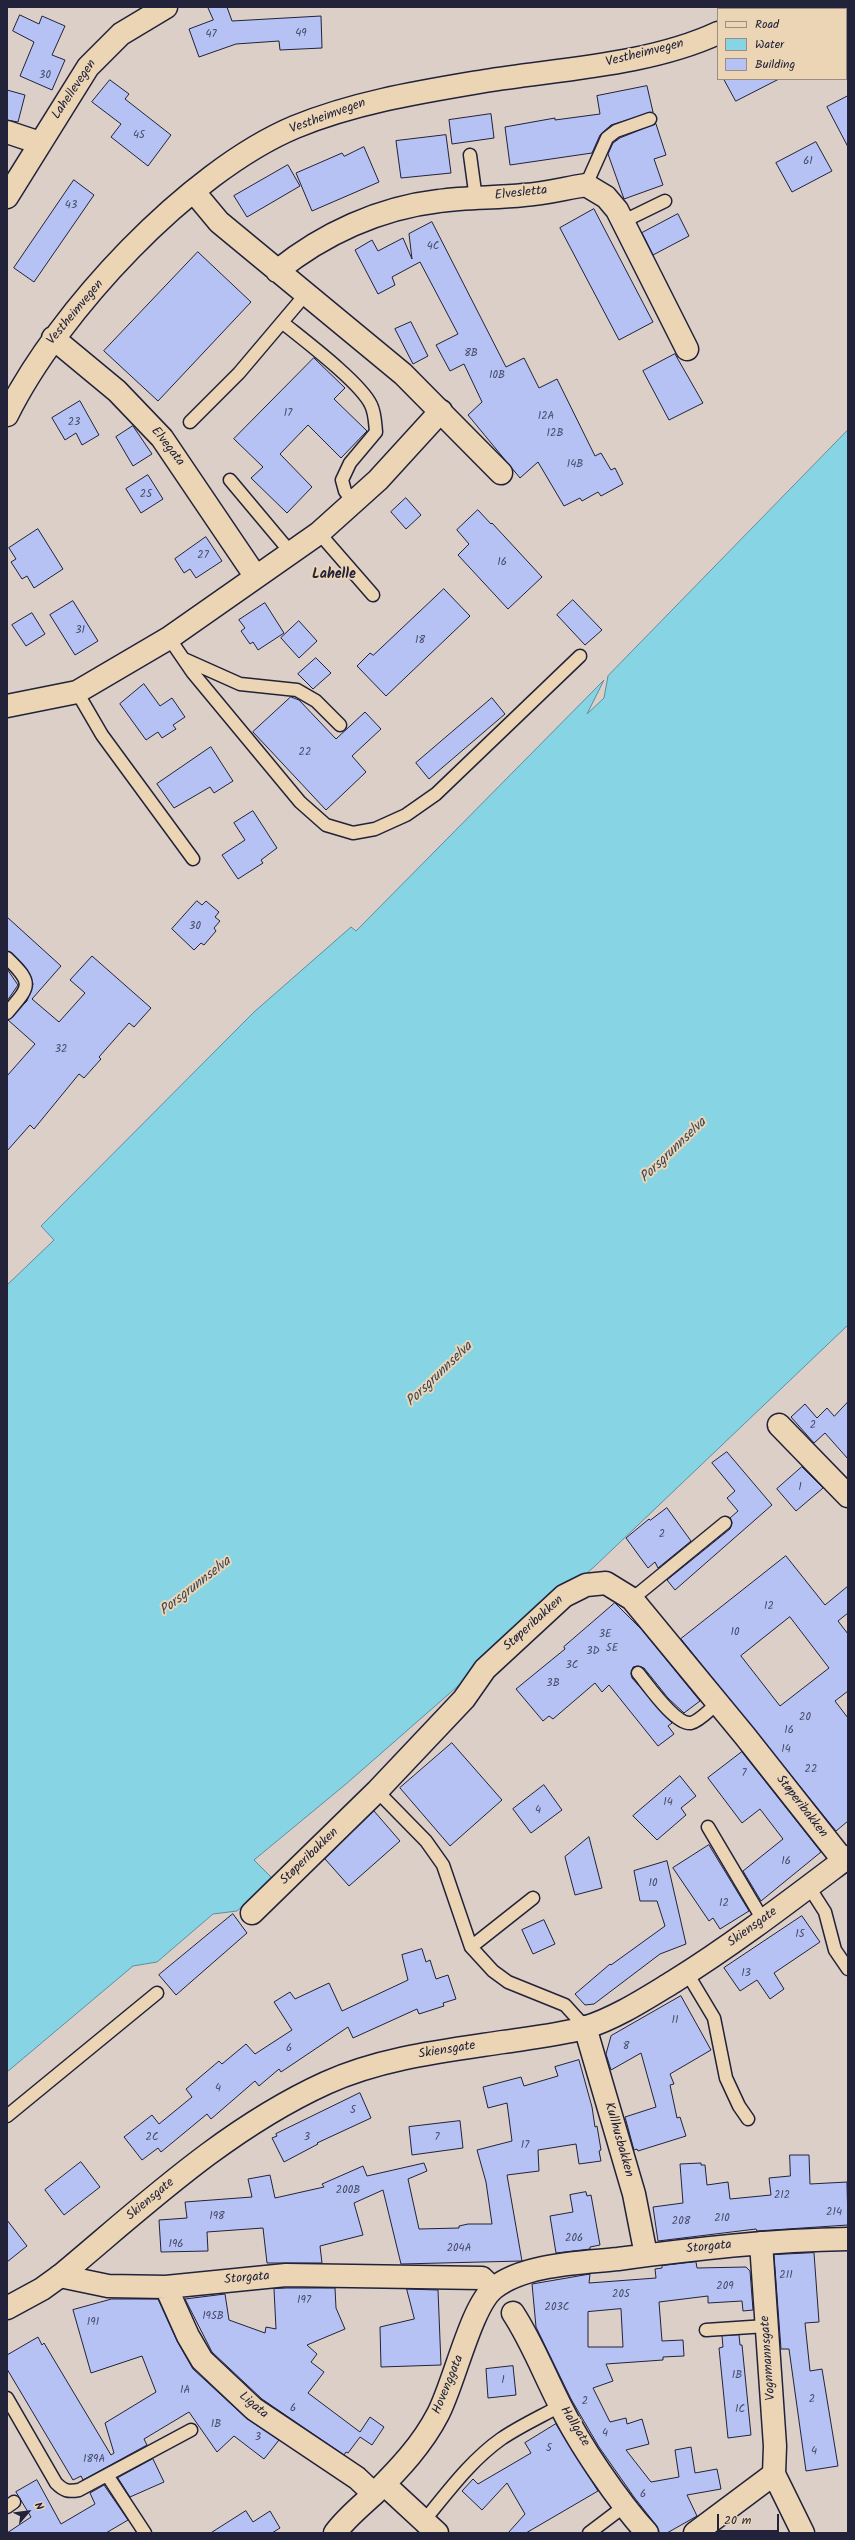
<!DOCTYPE html>
<html>
<head>
<meta charset="utf-8">
<style>
  body { margin:0 }
  #map { position:relative; width:855px; height:2540px; overflow:hidden; background:#dbcfc7; font-family:Kalam,sans-serif }
  canvas { display:block }
  .frame { position:absolute; inset:0; border:8px solid #22223b; pointer-events:none }
  .legend { position:absolute; left:717px; top:8px; width:130px; height:72px; box-sizing:border-box; background:#ebd5b4; border:1px solid #9b8d84; margin:0; padding:5px 7px; list-style:none; font-size:12px; color:#22223b }
  .legend li { display:flex; align-items:center; gap:8px; height:20px }
  .legend b { width:20px; border:1px solid #9b8d84 }
  .north { position:absolute; left:8px; top:2492px; width:40px; height:40px; -webkit-text-stroke:3px #ebd5b4; paint-order:stroke; rotate:62deg; font-size:11px; font-weight:700; line-height:16px; text-align:center; color:#22223b }
  .north::after { content:''; display:block; margin:auto; width:14px; height:18px; background:#22223b; clip-path:polygon(50% 0,100% 100%,50% 72%,0 100%) }
  .scale { position:absolute; left:717px; top:2514px; width:62px; height:18px; box-sizing:border-box; border:2px solid #22223b; border-top:0; padding-left:5px; font-size:12px; line-height:14px; white-space:nowrap; color:#22223b; -webkit-text-stroke:3px #ebd5b4; paint-order:stroke }
</style>
</head>
<body>
<div id="map">
<canvas width="855" height="2540"></canvas>
<div class="frame"></div>
<ul class="legend">
<li><b style="height:5px;background:#ebd5b4"></b>Road</li>
<li><b style="height:11px;background:#86d4e4"></b>Water</li>
<li><b style="height:11px;background:#b5c2f3"></b>Building</li>
</ul>
<div class="north">N</div>
<div class="scale">20 m</div>
</div>
<script>
const c = document.querySelector('canvas').getContext('2d');
c.lineJoin = 'round';
function fill(path, color) { c.fillStyle = color; c.fill(path, 'evenodd'); }
function trace(path, color, width, dash) { c.strokeStyle = color; c.lineWidth = width; c.lineCap = dash ? 'butt' : 'round'; c.setLineDash(dash || []); c.stroke(path); }
function write(font, color, halo, rows, align = 'center') {
  c.font = font + ' Kalam,sans-serif'; c.lineWidth = 4; c.setLineDash([]); c.textBaseline = 'middle'; c.strokeStyle = halo; c.fillStyle = color; for (const [text, x, y, turn = 0] of rows) {
    c.save(); c.translate(x, y); c.rotate((+turn || 0) * Math.PI / 180); c.textAlign = isNaN(turn) ? turn : align; if (halo) c.strokeText(text, 0, 0); c.fillText(text, 0, 0); c.restore();
  }
}
const water = new Path2D(`
  M848,430V1325L595,1566L346,1784L254,1860L273,1879L237,1911L213,1914L157,1962L133,1966L7,2072V1285L54,1240L41,1226L254,1012L351,927L356,931L604,680L587,714L604,698L608,676Z`);
fill(water, '#86d4e4');
trace(water, '#5e8da0', 1);
const building = new Path2D(`
  M208,7H227L232,21L321,16L322,48L280,50L279,41L236,44L199,57L189,29L213,20Z
  M20,15L39,24L42,16L65,26L52,55L65,60L52,90L20,76L34,42L13,31Z
  M724,79H779L736,101Z
  M110,80L129,94L125,99L171,135L148,166L111,137L121,124L92,102Z
  M647,86L653,112L611,125L600,135L592,153L510,165L505,127L555,118V120L600,114L597,96Z
  M7,90L25,95L18,122L7,120Z
  M848,96V147L827,107Z
  M491,114L494,138L452,144L449,120Z
  M656,124L666,155L654,159L663,185L624,199L608,154L613,143L620,138Z
  M446,135L451,173L401,178L396,141Z
  M816,142L832,171L792,192L776,163Z
  M364,147L379,182L312,211L296,173L342,153L344,156Z
  M288,165L300,186L247,217L234,196Z
  M74,180L94,195L34,282L14,268Z
  M594,209L653,322L619,340L560,228Z
  M678,214L689,236L653,255L642,233Z
  M432,222L506,367L524,358L539,388L557,379L595,456L601,453L611,470L615,468L623,484L601,496L598,492L582,501L580,498L564,506L538,462L520,478L468,415L482,402L464,364L450,371L436,345L458,334L420,262L392,277L395,285L378,294L355,250L372,240L378,251L403,238L412,259L409,234Z
  M198,252L251,302L158,401L104,351Z
  M411,322L428,356L413,364L395,329Z
  M675,354L703,403L669,420L643,371Z
  M314,358L345,388L334,399L367,431L341,458L308,425L280,454L312,487L287,513L251,478L263,467L234,439Z
  M80,401L99,435L82,445L76,433L65,440L52,418Z
  M133,426L152,454L133,466L116,437Z
  M148,475L163,499L141,513L126,489Z
  M406,498L421,515L406,529L391,512Z
  M478,510L491,524L492,523L542,577L508,609L458,555L469,544L457,530Z
  M38,529L63,569L34,588L27,576L22,579L11,562L16,559L9,548Z
  M206,537L222,561L196,578L190,569L184,573L175,559Z
  M444,589L470,616L386,696L357,666L370,653L373,655Z
  M573,600L602,630L585,645L557,615Z
  M73,601L98,641L75,655L50,615Z
  M265,603L284,633L258,650L253,642L250,644L241,631L245,628L239,620Z
  M32,613L45,634L26,646L12,625Z
  M299,621L317,641L299,658L281,638Z
  M316,658L331,673L313,689L298,674Z
  M144,684L160,706L172,698L185,717L173,725L176,729L162,738L158,732L146,740L120,704Z
  M291,697L299,700L336,739L365,712L381,729L352,756L366,772L326,810L253,732Z
  M492,698L505,714L429,779L416,763Z
  M211,747L233,781L214,793L210,787L174,808L157,784Z
  M253,811L277,848L261,860L263,863L238,879L222,855L245,840L234,823Z
  M197,901L202,905L206,901L219,912L215,917L220,921L214,928L216,931L204,945L201,943L194,950L172,929Z
  M7,917L61,966L32,999L59,1022L85,993L70,980L92,956L151,1008L134,1027L129,1023L99,1057L101,1059L84,1078L79,1074L34,1129L30,1125L7,1151V1076L35,1044L8,1020L27,1001L33,984L27,969L12,953L7,951Z
  M7,969L18,985L7,1001Z
  M848,1402V1459L825,1433L814,1443L791,1417L805,1404L817,1418L827,1408L834,1416Z
  M727,1452L772,1505L675,1590L667,1580L730,1529L732,1522L730,1518L738,1511L727,1498L735,1491L712,1463Z
  M802,1467L823,1488L796,1511L777,1489Z
  M667,1508L691,1541L658,1568L655,1562L648,1568L626,1538L649,1519L650,1520Z
  M786,1556L825,1605L848,1586V1613L838,1621L848,1634V1691L835,1701L848,1718V1821L836,1831L681,1639ZM790,1617L829,1668L780,1706L741,1656Z
  M615,1603L642,1630L700,1701L684,1713L668,1698L644,1668L637,1666L633,1667L631,1674L632,1678L672,1723L668,1726L674,1734L658,1746L609,1685L602,1692L595,1683L553,1719L549,1716L543,1721L516,1689L565,1649L564,1647Z
  M452,1743L502,1800L450,1846L400,1788Z
  M742,1752L821,1852L761,1901L743,1871L783,1839L760,1809L742,1823L708,1778Z
  M680,1776L696,1796L681,1808L686,1815L657,1840L633,1816Z
  M544,1785L562,1810L531,1833L513,1809Z
  M374,1811L400,1841L349,1886L325,1859Z
  M589,1837L602,1888L575,1895L565,1857Z
  M709,1845L749,1911L720,1929L713,1918L709,1921L673,1868Z
  M667,1861L686,1944L660,1954L594,2004L585,2005L575,1994L610,1964L611,1965L665,1926L657,1901H640L634,1871Z
  M233,1914L247,1933L176,1995L159,1975Z
  M802,1916L820,1942L774,1973L784,1989L770,1999L757,1980L740,1991L724,1968Z
  M544,1920L555,1944L533,1954L522,1930Z
  M422,1949L426,1962L430,1960L436,1979L448,1975L456,1999L443,2003L444,2006L419,2014L417,2009L353,2038L348,2027L281,2072L279,2069L259,2086L255,2081L211,2119L207,2114L161,2152L158,2148L142,2160L124,2137L152,2115L159,2124L192,2097L186,2089L219,2061L222,2064L246,2044L255,2054L292,2030L274,2002L290,1992L295,1999L329,1983L342,2011L408,1980L402,1955Z
  M681,1996L711,2050L670,2074L674,2084L670,2085L677,2118L680,2117L686,2136L638,2151L637,2149L634,2150L625,2117L656,2107L641,2053L611,2070L606,2054L611,2036Z
  M579,2060L592,2107L595,2127L597,2126L601,2150L599,2151L601,2161L579,2164L576,2144L538,2150L539,2171L507,2175L522,2261L401,2264L383,2190L354,2203L363,2235L320,2246L322,2263H267L263,2228L207,2232L208,2251L161,2252L159,2220L187,2218L185,2202L252,2197L248,2179L270,2175L275,2198L324,2187L322,2184L363,2166L367,2176L424,2163L427,2171L408,2179L419,2229L459,2228V2226L468,2224H492L486,2182L477,2150L512,2141L507,2103L488,2108L483,2087L521,2077L524,2086L558,2076L555,2067Z
  M360,2093L371,2118L317,2143L318,2144L284,2162L272,2138L277,2136L276,2134Z
  M460,2121L463,2148L412,2155L409,2127Z
  M790,2155H809L810,2184L847,2182L848,2225L757,2231L756,2229L658,2241L653,2207L683,2203L680,2164L701,2163V2165H705L707,2185L728,2182L730,2199L771,2195L769,2178L790,2176Z
  M81,2162L100,2187L64,2215L45,2190Z
  M586,2192L587,2196L591,2195L600,2245L590,2247V2249L556,2253L550,2216L573,2212L570,2195Z
  M7,2220L27,2246L7,2262Z
  M814,2253L819,2322L805,2323L810,2371L822,2369L838,2466L806,2471L789,2349H781L774,2255Z
  M696,2262L697,2268L746,2267L750,2271L753,2310L743,2311L742,2301L708,2303V2296L659,2302L662,2341L683,2340L684,2356L663,2357V2360L606,2364L613,2381L593,2388L610,2422L626,2418L627,2424L642,2419L649,2444L626,2450L651,2482L679,2477L675,2450L691,2447L695,2473L717,2469L721,2489L687,2495L697,2516L667,2533H659L656,2525L634,2497L599,2447L571,2399L536,2327L532,2284L590,2274L589,2283L656,2278L655,2269L662,2268V2266ZM621,2309L623,2347H588V2312Z
  M287,2288H335L336,2308L345,2329L307,2345L317,2354L311,2362L324,2372L308,2393L360,2432L370,2417L384,2427L372,2445L360,2437L348,2453L346,2452L344,2455L262,2399L212,2352L185,2299L225,2294L229,2320L265,2333L266,2327L276,2329L274,2289Z
  M407,2289L438,2290L441,2365L381,2367L380,2327L414,2319Z
  M112,2299H158L177,2341L193,2369L246,2418L279,2440L264,2459L234,2436L217,2452L189,2412L144,2439L147,2445L83,2480L81,2476L73,2480L7,2369V2355L38,2337L42,2345L44,2343L111,2455L114,2453L105,2423L156,2392L142,2356L91,2373L73,2310Z
  M739,2335L740,2345H742L751,2435L728,2438L719,2348L723,2347L722,2336Z
  M513,2366L516,2395L488,2398L486,2369Z
  M556,2424L598,2491L526,2533H508L525,2514L507,2483L482,2510L462,2491L473,2479L478,2484L531,2453L525,2443Z
  M153,2459L164,2482L130,2497L118,2478Z
  M37,2480L61,2524L95,2504L90,2493L104,2485L128,2520L106,2533H7L31,2517L16,2492Z
  M246,2511L253,2522L270,2511L280,2528L272,2533H211Z`);
fill(building, '#b5c2f3');
trace(building, '#22223b', 1);
const lane = new Path2D(`
  M470,155L476,199
  M586,185L607,138L616,131L650,119
  M624,221L665,201
  M283,323C304,340 361,383 371,405C375,413 375,422 376,432L350,463L342,480L345,491L353,502
  M190,422L239,373L305,295
  M230,480L292,554
  M319,533L373,595
  M169,638L193,673L300,802L326,825L353,833L375,829L406,815L436,794L580,656
  M184,659L240,684L297,690L316,701L340,725
  M77,692L102,735L193,859
  M7,958C34,984 30,986 7,1013
  M632,1599L725,1523
  M638,1673C648,1685 675,1725 691,1723C700,1721 711,1708 718,1703
  M377,1791L426,1841L443,1865L471,1947L493,1971L508,1982L565,2005L585,2027
  M708,1827L763,1920
  M809,1887L825,1912L835,1950L848,1969
  M471,1947L533,1898
  M687,1973L714,2018L726,2078L739,2106L748,2119
  M7,2116L157,1993
  M706,2330L766,2326
  M7,2398L56,2483C64,2491 68,2492 79,2490L191,2430
  M107,2475L145,2533
  M7,2507L14,2502
  M423,2522C447,2493 470,2461 501,2439C520,2426 540,2417 560,2406
  M589,2533L626,2505`);
const street = new Path2D(`
  M764,9L767,7
  M7,132L40,143
  M194,192L219,222L403,374L501,473
  M7,197L88,67L121,34L166,7
  M277,271C323,234 379,208 439,201C467,197 496,198 524,195C545,194 566,188 586,185L606,197L617,210L687,349
  M53,338L117,391L162,438L256,577
  M7,415C58,312 188,172 295,127C356,102 420,92 485,81C560,69 649,65 718,33
  M7,706L77,692L169,638L319,533L378,480L441,411
  M779,1425L848,1496
  M252,1913L377,1791L464,1699L485,1669L564,1596L586,1585L606,1583L632,1599L745,1736L843,1860
  M585,2027L634,2194L646,2255
  M761,2243L775,2446L774,2474L803,2533
  M60,2276L108,2286L166,2287L286,2275L482,2278L493,2289
  M166,2287L188,2336L202,2360L254,2409L357,2478L374,2494
  M513,2313C532,2342 544,2374 560,2405C579,2444 618,2501 647,2533
  M384,2484L437,2533
  M335,2533C346,2518 361,2506 375,2493C399,2469 422,2445 438,2414C454,2384 471,2306 494,2288C524,2264 580,2263 618,2259C694,2249 771,2240 848,2239
  M695,2533L774,2474`);
const secondary = new Path2D(`
  M7,2308L42,2289L60,2276C144,2206 225,2129 326,2083C381,2058 443,2051 503,2042C530,2038 558,2035 584,2028C616,2018 645,1999 673,1982C734,1944 791,1900 848,1857`);
trace(lane, '#22223b', 15);
trace(street, '#22223b', 25);
trace(secondary, '#22223b', 25);
trace(lane, '#ebd5b4', 12);
trace(street, '#ebd5b4', 22);
trace(secondary, '#ebd5b4', 22);
write('11px', '#474a69', null, [
  ["49",301,34],
  ["47",211,35],
  ["30",45,76],
  ["45",139,136],
  ["61",808,162],
  ["43",71,206],
  ["4C",433,247],
  ["8B",471,354],
  ["10B",497,376],
  ["17",288,414],
  ["12A",546,417],
  ["23",74,423],
  ["12B",555,434],
  ["14B",575,465],
  ["25",146,495],
  ["27",203,556],
  ["16",502,563],
  ["31",80,631],
  ["18",420,641],
  ["22",305,753],
  ["30",195,927],
  ["32",61,1050],
  ["2",813,1426],
  ["1",800,1488],
  ["2",662,1535],
  ["12",769,1607],
  ["10",735,1633],
  ["3E",605,1635],
  ["5E",612,1649],
  ["3D",593,1652],
  ["3C",572,1666],
  ["3B",553,1684],
  ["20",805,1718],
  ["16",789,1731],
  ["14",786,1750],
  ["22",811,1770],
  ["7",744,1774],
  ["14",668,1803],
  ["4",538,1811],
  ["16",786,1862],
  ["10",653,1884],
  ["12",724,1904],
  ["15",800,1935],
  ["13",746,1974],
  ["11",675,2021],
  ["8",626,2047],
  ["6",289,2049],
  ["4",218,2089],
  ["5",353,2111],
  ["2C",152,2138],
  ["3",307,2138],
  ["7",437,2138],
  ["17",525,2146],
  ["200B",348,2191],
  ["212",782,2196],
  ["214",834,2213],
  ["198",217,2217],
  ["210",722,2219],
  ["208",681,2222],
  ["206",574,2239],
  ["196",176,2245],
  ["204A",459,2249],
  ["211",786,2276],
  ["209",725,2287],
  ["205",621,2295],
  ["197",304,2301],
  ["203C",557,2308],
  ["195B",213,2317],
  ["191",93,2323],
  ["1B",737,2376],
  ["1",503,2381],
  ["1A",185,2391],
  ["2",812,2400],
  ["2",585,2402],
  ["6",293,2409],
  ["1C",740,2410],
  ["1B",216,2425],
  ["4",605,2434],
  ["3",258,2438],
  ["5",549,2449],
  ["4",814,2452],
  ["189A",94,2460],
  ["6",643,2495]
]);
write('13px', '#22223b', '#ebd5b4', [
  ["Vestheimvegen",645,54,-14],
  ["Lahellevegen",75,90,-56],
  ["Vestheimvegen",328,117,-20],
  ["Elvesletta",521,194,-6],
  ["Vestheimvegen",76,313,-50],
  ["Elvegata",167,447,52],
  ["Støperibakken",534,1624,-42],
  ["Støperibakken",801,1807,52],
  ["Støperibakken",310,1857,-44],
  ["Skiensgate",753,1928,-36],
  ["Skiensgate",447,2051,-9],
  ["Kullhusbakken",618,2140,74],
  ["Skiensgate",151,2200,-40],
  ["Storgata",709,2248,-6],
  ["Storgata",247,2279,-5],
  ["Vognmannsgate",769,2358,-94],
  ["Hovenggata",449,2385,-68],
  ["Ligata",253,2406,40],
  ["Hallgate",574,2427,58]
]);
write('bold 14px', '#22223b', '#ebd5b4', [
  ["Lahelle",334,576]
]);
write('italic 14px', '#36465d', '#ebd5b4', [
  ["Porsgrunnselva",674,1151,-44],
  ["Porsgrunnselva",440,1375,-44],
  ["Porsgrunnselva",196,1587,-38]
]);
</script>
</body>
</html>
